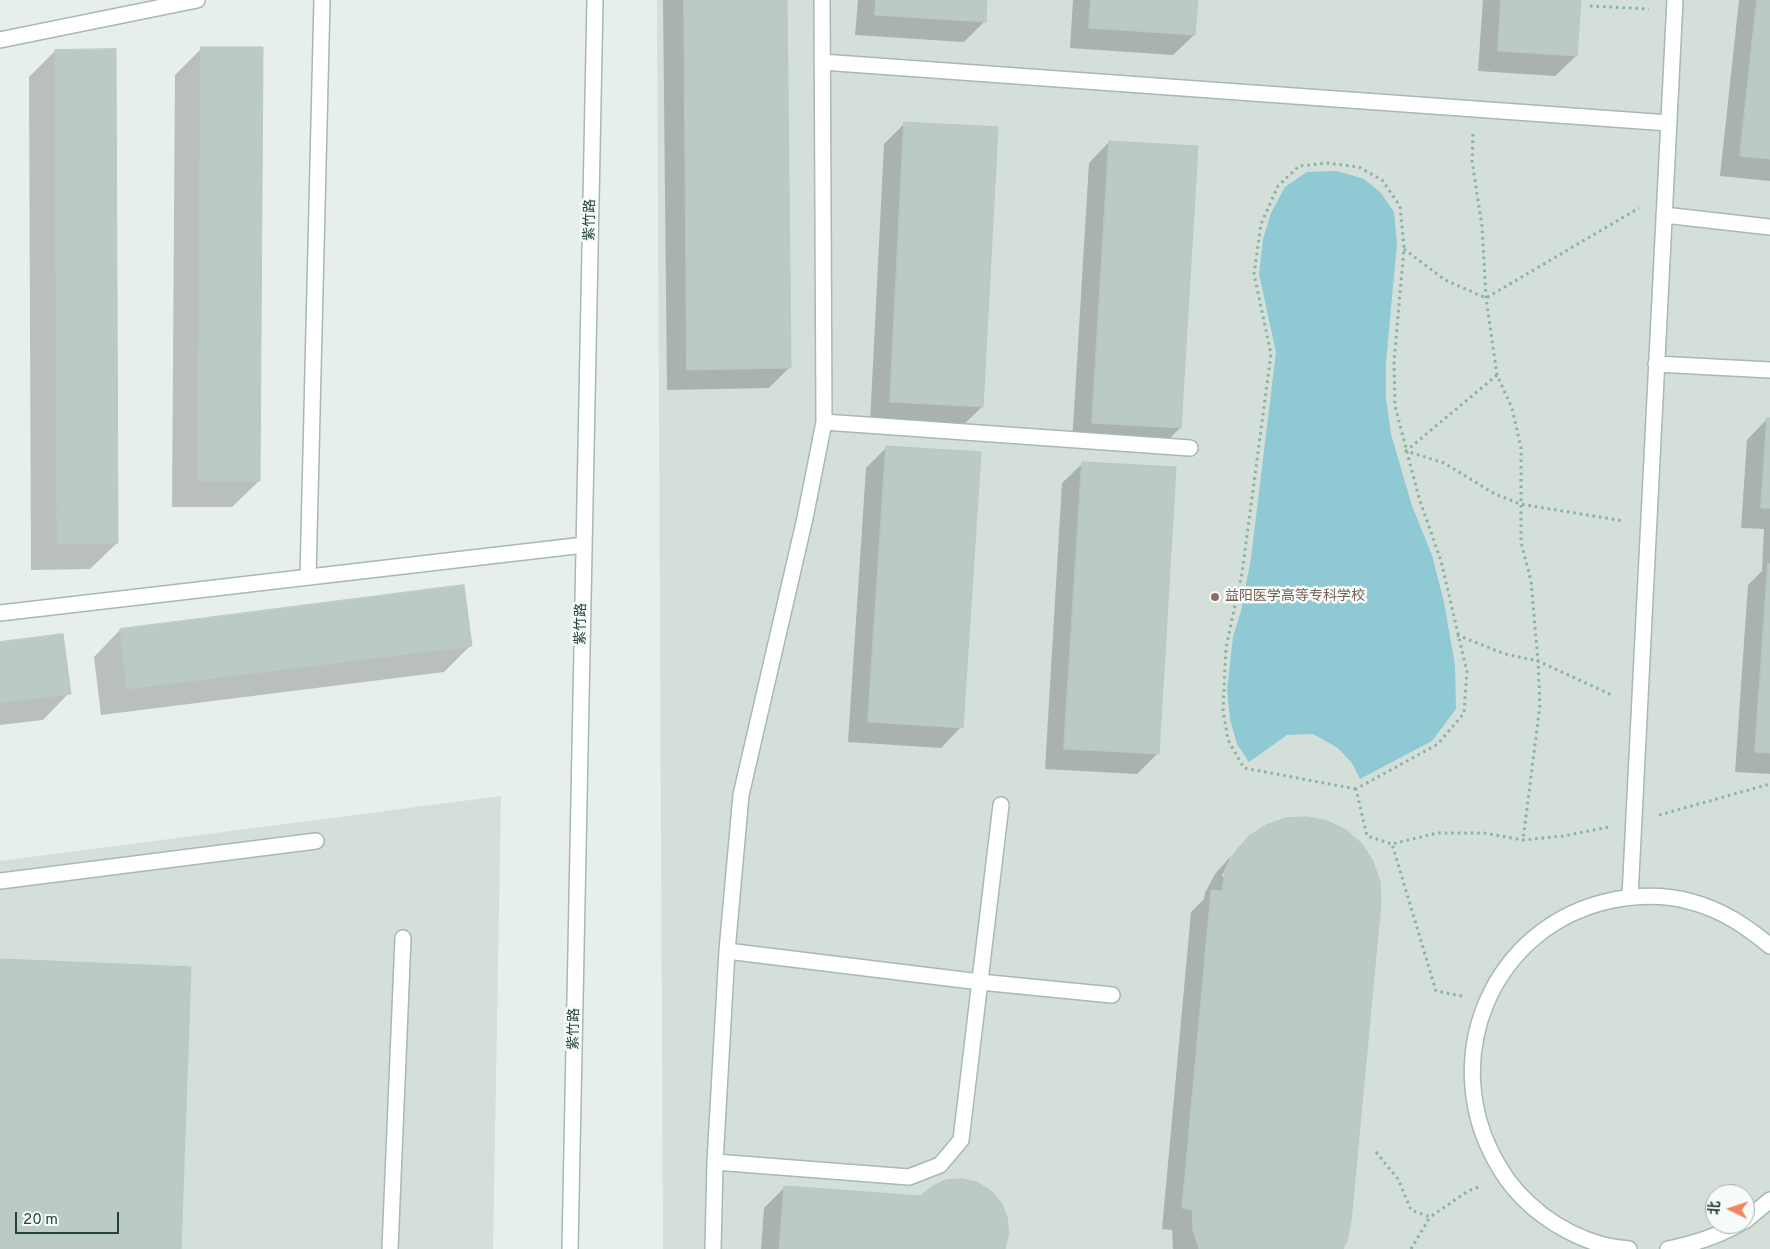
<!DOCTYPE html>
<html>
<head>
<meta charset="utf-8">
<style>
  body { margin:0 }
  #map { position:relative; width:1770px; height:1249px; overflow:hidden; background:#e6efeb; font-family:Overpass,"Noto Sans SC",sans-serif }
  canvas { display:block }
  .north { position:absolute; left:1705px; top:1184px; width:50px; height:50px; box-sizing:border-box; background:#f7fbf9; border:1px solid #a3b1ad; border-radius:50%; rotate:274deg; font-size:14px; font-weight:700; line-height:20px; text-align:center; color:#24423a }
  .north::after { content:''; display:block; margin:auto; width:18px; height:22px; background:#f4845f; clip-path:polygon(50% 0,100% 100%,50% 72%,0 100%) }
  .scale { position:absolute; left:15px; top:1212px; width:104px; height:22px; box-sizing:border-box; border:2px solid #24423a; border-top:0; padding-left:6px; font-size:15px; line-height:18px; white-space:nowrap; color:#24423a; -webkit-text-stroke:4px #f7fbf9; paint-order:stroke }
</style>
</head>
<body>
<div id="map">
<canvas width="1770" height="1249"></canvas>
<div class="north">北</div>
<div class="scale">20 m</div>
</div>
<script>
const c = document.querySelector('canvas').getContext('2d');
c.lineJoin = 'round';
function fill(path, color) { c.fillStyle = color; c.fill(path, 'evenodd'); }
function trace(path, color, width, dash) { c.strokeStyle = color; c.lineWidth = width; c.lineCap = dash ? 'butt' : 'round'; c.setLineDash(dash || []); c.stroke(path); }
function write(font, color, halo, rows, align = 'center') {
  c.font = font + ' Overpass,"Noto Sans SC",sans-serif'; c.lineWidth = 5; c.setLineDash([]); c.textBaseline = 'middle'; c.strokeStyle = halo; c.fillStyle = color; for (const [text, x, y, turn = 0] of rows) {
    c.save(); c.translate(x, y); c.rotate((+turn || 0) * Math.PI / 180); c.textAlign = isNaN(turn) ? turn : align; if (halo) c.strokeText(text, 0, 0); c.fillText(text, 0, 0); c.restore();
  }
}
fill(new Path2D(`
  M657,0H1770V1249H663ZM1715,1194H1745V1224H1715Z
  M501,796L493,1249H0V861Z`), '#d4dfda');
fill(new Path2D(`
  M1337,171L1364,179L1381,193L1394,212L1397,243L1386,363V398L1391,434L1412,506L1432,555L1444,602L1455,665L1456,709L1432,741L1360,779L1352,763L1338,748L1313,734L1287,735L1249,762L1237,744L1230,719L1227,690L1233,637L1241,611L1251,558L1276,352L1259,274L1263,239L1271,213L1285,187L1307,172Z`), '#8ec9d4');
fill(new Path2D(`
  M663,0H786L789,368L769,388L667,390Z
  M858,0H986L984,22L964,42L855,35Z
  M1073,0H1196L1194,35L1173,55L1070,48Z
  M1483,0H1580L1576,56L1555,76L1478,71Z
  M1739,0H1770V181L1720,176Z
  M202,48L259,481L232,507H172L175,75Z
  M55,51L117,543L90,569L31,570L29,77Z
  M905,123L982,407L961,427L870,422L884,144Z
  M1109,142L1180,428L1160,448L1072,443L1089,163Z
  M1767,419H1770V774L1735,772L1748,585L1762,571L1764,529L1741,528L1747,440Z
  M887,447L961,727L941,748L848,742L866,468Z
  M1083,463L1157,754L1137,774L1045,769L1062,483Z
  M120,630L471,645L444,672L101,715L94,657Z
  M0,643L69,693L43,720L0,725Z
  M1249,837L1342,1249H1173L1172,1230L1162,1229L1191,912L1204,899L1205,893L1215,874L1232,855L1222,876L1224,877L1236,852H1235Z
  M784,1188L1004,1249H761L764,1208Z`), '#0003');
const building = new Path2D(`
  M684,0H787L791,368L687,370Z
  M876,0H987L986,22L875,15Z
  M1091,0H1198L1195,35L1089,28Z
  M1501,0H1581L1577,56L1498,51Z
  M1757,0H1770V159L1740,156Z
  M201,47H263L260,481H198Z
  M116,49L118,543L57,544L55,50Z
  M904,122L998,127L983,407L890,402Z
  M1109,141L1198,146L1181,428L1092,423Z
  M1767,418H1770V508H1761Z
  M886,446L981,452L963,728L868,722Z
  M1082,462L1176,467L1159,754L1064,749Z
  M1768,564H1770V753L1755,752Z
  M464,585L472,646L127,689L120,629Z
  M63,634L71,694L0,703V642Z
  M1307,817L1328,821L1346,830L1362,844L1373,861L1380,882L1381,902L1351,1221L1347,1241L1343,1249H1199L1193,1230L1192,1210L1182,1208L1211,890L1222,891L1225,871L1235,852L1249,836L1266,825L1286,818Z
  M0,959L191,967L181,1249H0Z
  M962,1179L977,1182L991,1191L1001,1202L1007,1217L1009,1233L1005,1249H779L784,1186L921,1196L931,1187L946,1180Z`);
fill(building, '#bbcac4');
trace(building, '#b8c9c2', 1);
const minor = new Path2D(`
  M0,40L197,0
  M822,62L1669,123
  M1664,215L1770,227
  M1656,364L1770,370
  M824,422L1190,448
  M308,577L322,0
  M0,613L584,545
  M0,881L316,841
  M1630,897L1675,0
  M727,951L980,982L1112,995
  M715,1162L909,1177L940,1165L961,1140L1001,805
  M1745,1221L1770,1200
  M390,1249L403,938
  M570,1249L595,0
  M713,1249L715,1162L727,951L741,795L805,518L824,422L822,0
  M1629,1249C1621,1248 1612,1247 1603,1245C1560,1233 1520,1204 1498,1165C1436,1060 1491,925 1613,900C1639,895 1667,895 1692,902C1722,910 1746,926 1770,946
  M1668,1249C1693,1244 1716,1237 1739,1224`);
trace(minor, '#a8b8b2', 18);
trace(new Path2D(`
  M1590,6L1649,9
  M1473,134L1472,161L1482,226L1486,298L1497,375L1512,408L1521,448V542L1531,581L1538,661L1540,705L1523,840
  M1404,249L1445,280L1486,298L1639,208
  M1497,375L1406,451L1444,463L1495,494L1520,504L1624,521
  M1457,635L1505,654L1538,661L1614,696
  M1356,789L1244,768L1228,740L1223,710L1226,648L1242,573L1271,354L1254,274L1261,224L1278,186L1299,166L1328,163L1359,167L1382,180L1400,206L1404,248L1394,362L1395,406L1419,498L1441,561L1467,672L1464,713L1438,744L1356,789L1367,836L1392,844
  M1659,815L1770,784
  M1462,996L1436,991L1392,844L1437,833H1484L1523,840L1563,836L1609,827
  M1376,1152L1398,1179L1411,1210L1430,1217L1468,1191L1481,1186
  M1411,1249L1430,1217`), '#86b3a5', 3, [2.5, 4]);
trace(minor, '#fff', 15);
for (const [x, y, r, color] of [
  [1215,597,5,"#8d6e63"]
]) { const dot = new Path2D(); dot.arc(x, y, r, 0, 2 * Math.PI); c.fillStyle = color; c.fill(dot); trace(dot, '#f7fbf9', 2); }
write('14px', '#24423a', '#f7fbf9', [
  ["紫竹路",591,220,-89],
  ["紫竹路",582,624,-89],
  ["紫竹路",575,1029,-89]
]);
write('14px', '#785e54', '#f7fbf9', [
  ["益阳医学高等专科学校",1225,597]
], 'left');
</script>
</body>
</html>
